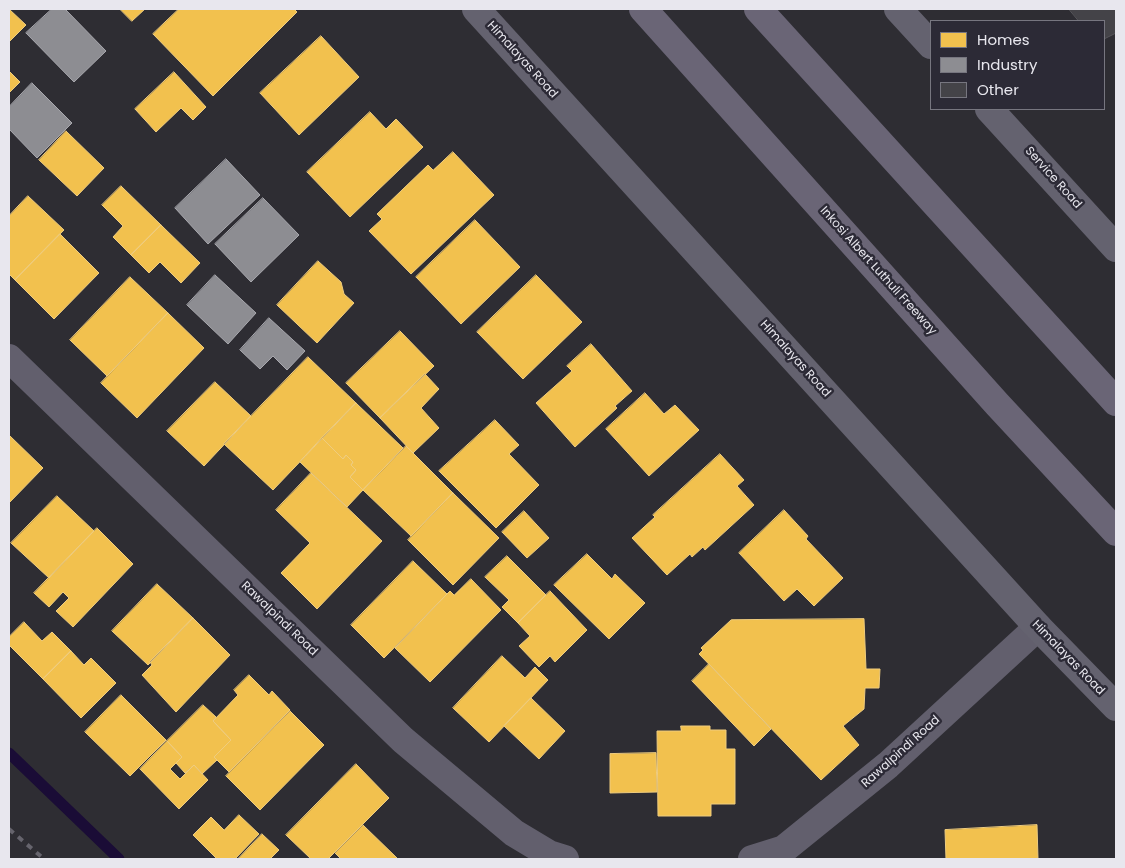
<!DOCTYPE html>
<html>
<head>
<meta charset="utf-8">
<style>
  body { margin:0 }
  #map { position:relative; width:1125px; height:868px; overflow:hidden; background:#2e2d33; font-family:Poppins,sans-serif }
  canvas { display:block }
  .frame { position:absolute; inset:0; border:10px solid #e8e7ee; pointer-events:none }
  .legend { position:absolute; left:930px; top:20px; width:175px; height:90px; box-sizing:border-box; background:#2c2a36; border:1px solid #777680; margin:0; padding:6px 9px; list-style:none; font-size:15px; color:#e8e7ee }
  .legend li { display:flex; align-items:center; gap:10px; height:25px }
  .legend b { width:25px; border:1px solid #777680 }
</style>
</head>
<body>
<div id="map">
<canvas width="1125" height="868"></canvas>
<div class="frame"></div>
<ul class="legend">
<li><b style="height:14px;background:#f2c14e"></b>Homes</li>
<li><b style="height:14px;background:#8d8d92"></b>Industry</li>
<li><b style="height:14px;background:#444348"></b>Other</li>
</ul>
</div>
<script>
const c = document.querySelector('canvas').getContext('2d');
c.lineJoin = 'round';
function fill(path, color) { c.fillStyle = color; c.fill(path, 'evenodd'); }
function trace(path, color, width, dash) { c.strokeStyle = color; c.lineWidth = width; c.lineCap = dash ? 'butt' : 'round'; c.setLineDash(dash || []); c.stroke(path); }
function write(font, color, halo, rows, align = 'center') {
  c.font = font + ' Poppins,sans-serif'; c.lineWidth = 5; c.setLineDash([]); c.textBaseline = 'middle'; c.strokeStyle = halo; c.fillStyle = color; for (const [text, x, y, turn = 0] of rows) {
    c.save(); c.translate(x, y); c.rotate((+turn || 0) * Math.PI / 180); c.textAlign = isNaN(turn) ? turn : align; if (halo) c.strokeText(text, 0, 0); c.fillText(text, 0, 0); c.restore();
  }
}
const homes = new Path2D(`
  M9,9L26,25L9,42Z
  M120,9H145L132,21Z
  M179,9H294L297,12L213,96L153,34Z
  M321,36L359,77L299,135L260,93Z
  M9,71L20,82L9,93Z
  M174,72L206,107L193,120L181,108L156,132L135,109Z
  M370,112L386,129L396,119L423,147L350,217L307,172Z
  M66,131L104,168L77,196L39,160Z
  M453,152L494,195L411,274L369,231L382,219L377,214L428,165L433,170Z
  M121,186L161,225L131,255L113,237L123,226L102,205Z
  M28,196L64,230L15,280L9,274V216Z
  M475,220L520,267L461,324L416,277Z
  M161,225L200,263L181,283L160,262L149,273L131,255Z
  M60,234L99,273L54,319L15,280Z
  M318,261L341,282L344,294L354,303L317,343L277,305Z
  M536,275L582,322L523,379L477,332Z
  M130,277L168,313L107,376L70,340Z
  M168,313L204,348L137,418L101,383Z
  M400,331L434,366L380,418L346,383Z
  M591,344L632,391L615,406L617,408L575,447L536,403L572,371L567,366Z
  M308,357L356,403L273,490L224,444Z
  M425,374L439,389L421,408L439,428L413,453L380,418Z
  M215,382L251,416L204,466L167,431Z
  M645,393L664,414L675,405L699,430L649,476L606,429Z
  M356,403L403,448L363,490L350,477L356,470L351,465L353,462L346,455L343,459L322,438Z
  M495,420L519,445L509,454L539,485L496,528L439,471Z
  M9,435L43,468L9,503Z
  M322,438L343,459L346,455L353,462L351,465L356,470L350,477L363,490L347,507L300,462Z
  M406,446L453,493L411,536L363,490Z
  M720,454L744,480L737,486L754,505L705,550L703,547L692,557L690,554L667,575L632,538L655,517L653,515Z
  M311,473L382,541L317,609L281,573L310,543L276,510Z
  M453,493L499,538L453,585L408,540Z
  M57,496L94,531L49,578L11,543Z
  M784,510L808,536L806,539L843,578L814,606L797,589L784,601L739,553Z
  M524,511L549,538L527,558L502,532Z
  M97,528L133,564L73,627L56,611L69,598L63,592L49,607L34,593Z
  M587,554L612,579L615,574L645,603L609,639L554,585Z
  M507,556L546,595L518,623L502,607L509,600L485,577Z
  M413,561L447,594L384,658L351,625Z
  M471,579L501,610L430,682L395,648L447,594L450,591L454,595Z
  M157,584L193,618L148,665L112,631Z
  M550,591L587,630L555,662L550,656L539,667L519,646L530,636L518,623Z
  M193,618L230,655L176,712L142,675L152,665L150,662Z
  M864,619L866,669H880L879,688H865L864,709L843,726L859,745L821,780L699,654L703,650L701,648L731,620Z
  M24,622L42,641L52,632L71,651L43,679L9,645V637Z
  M71,651L84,665L91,658L116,683L81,718L43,679Z
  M502,656L525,678L535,667L548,680L489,742L453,708Z
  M709,664L771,729L754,746L692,681Z
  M249,675L269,695L272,691L290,710L229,772L214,757L231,740L213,721L238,695L234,690Z
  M121,695L166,740L130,776L85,732Z
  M531,698L565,731L539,759L504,726Z
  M203,705L216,717L213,721L231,740L214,757L217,760L202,774L194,765L185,773L176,763L182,757L167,741Z
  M290,711L324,745L260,810L226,776Z
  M681,726H710V730H726V749H735V804H711V816H658L657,731H681Z
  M167,741L182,757L170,769L180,779L194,765L208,780L179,809L140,769Z
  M656,753L657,792L610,793V754Z
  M356,764L389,798L328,859H311L286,835Z
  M239,815L259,834L235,859H217L193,835L211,817L224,830Z
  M363,825L397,858L396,859H341L335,853Z
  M1037,825L1038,859H946L945,830Z
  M262,834L279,850L270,859H238Z`);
fill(homes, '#f2c14e');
trace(homes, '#efcc7e', 1);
const industry = new Path2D(`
  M52,9H65L106,51L74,82L26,33Z
  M32,83L72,123L37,158L9,129V107Z
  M226,159L260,195L208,244L175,208Z
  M263,198L299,235L251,282L215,244Z
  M215,275L256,313L228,344L187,305Z
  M269,318L305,351L287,370L273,356L260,369L240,350Z`);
fill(industry, '#8d8d92');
trace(industry, '#a8a8ae', 1);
trace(new Path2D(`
  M9,753L119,859`), '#1a0c36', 11);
const building = new Path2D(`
  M1069,9H1116V33L1104,39V21H1079Z`);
fill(building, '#444348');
trace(building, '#56555a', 1);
trace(new Path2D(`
  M9,358L403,740L514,833L549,854L565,859
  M752,859L784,849L888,765L1038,627`), '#625f6d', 28);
trace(new Path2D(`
  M476,9L1038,627L1116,707
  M898,9L931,45
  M989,109L1116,248`), '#64626f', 28);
trace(new Path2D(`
  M643,9L997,404L1116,532
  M758,9L1116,402`), '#6a6576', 28);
trace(new Path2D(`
  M9,829L44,859`), '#66646d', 4, [6, 6]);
write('12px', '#e8e7ee', '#2c2a36', [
  ["Himalayas Road",522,60,48],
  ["Service Road",1053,178,48],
  ["Inkosi Albert Luthuli Freeway",878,271,48],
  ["Himalayas Road",795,359,48],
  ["Rawalpindi Road",279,619,44],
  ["Himalayas Road",1068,658,46],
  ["Rawalpindi Road",901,752,-42]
]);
</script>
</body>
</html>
